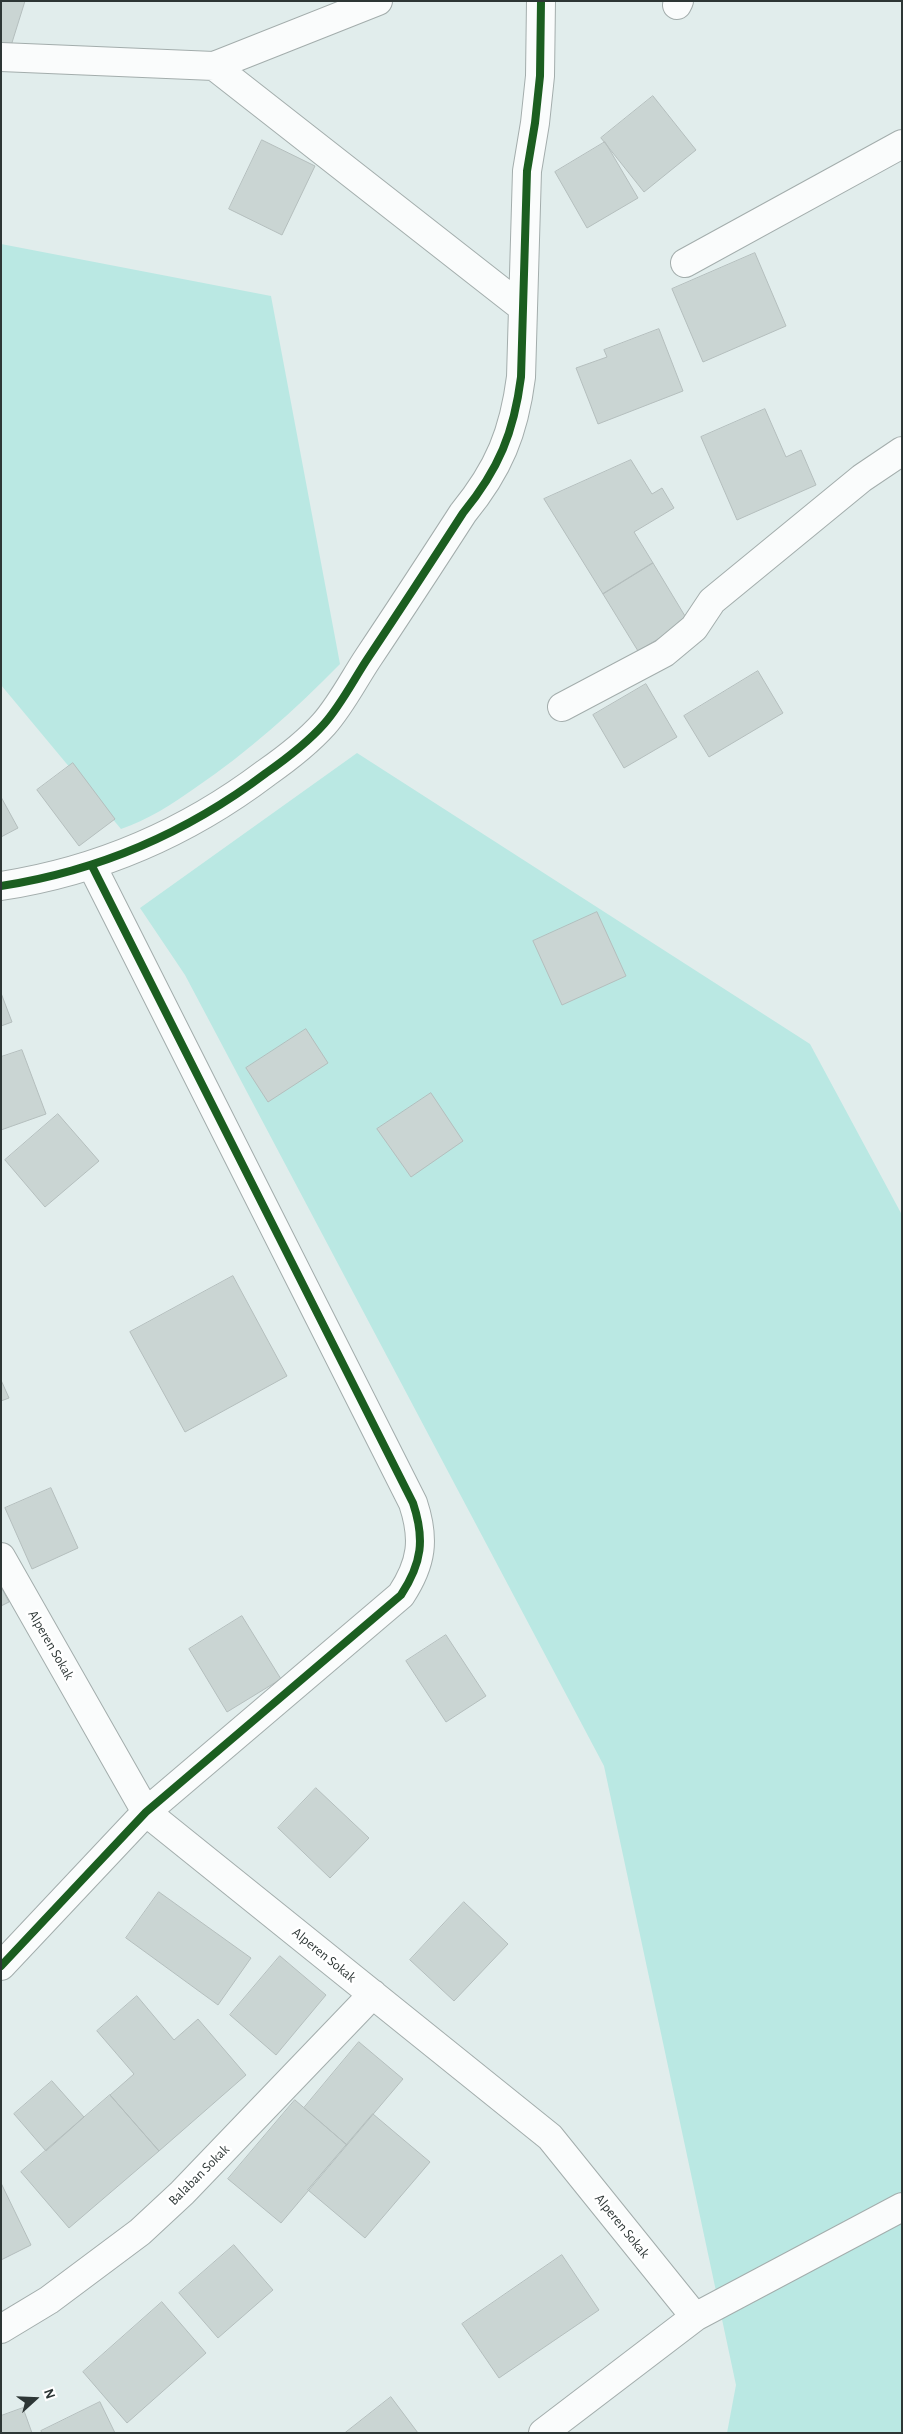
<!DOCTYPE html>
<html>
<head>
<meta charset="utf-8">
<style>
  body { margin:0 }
  #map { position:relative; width:903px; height:2434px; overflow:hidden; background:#e1edec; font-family:"Alegreya Sans",sans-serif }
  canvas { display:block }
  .frame { position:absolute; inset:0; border:2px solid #2d3635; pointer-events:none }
  .north { position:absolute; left:10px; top:2374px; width:50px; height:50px; -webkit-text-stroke:4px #fff; paint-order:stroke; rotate:70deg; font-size:14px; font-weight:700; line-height:20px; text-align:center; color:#2d3635 }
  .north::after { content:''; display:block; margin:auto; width:18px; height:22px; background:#2d3635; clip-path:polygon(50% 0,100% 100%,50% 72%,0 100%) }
</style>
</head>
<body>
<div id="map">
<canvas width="903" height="2434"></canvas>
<div class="frame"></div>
<div class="north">N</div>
</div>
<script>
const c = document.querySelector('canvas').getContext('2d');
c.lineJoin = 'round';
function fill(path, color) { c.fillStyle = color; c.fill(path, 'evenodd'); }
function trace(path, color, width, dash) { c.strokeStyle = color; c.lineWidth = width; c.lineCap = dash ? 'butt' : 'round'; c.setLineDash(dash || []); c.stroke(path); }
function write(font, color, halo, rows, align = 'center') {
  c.font = font + ' "Alegreya Sans",sans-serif'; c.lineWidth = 5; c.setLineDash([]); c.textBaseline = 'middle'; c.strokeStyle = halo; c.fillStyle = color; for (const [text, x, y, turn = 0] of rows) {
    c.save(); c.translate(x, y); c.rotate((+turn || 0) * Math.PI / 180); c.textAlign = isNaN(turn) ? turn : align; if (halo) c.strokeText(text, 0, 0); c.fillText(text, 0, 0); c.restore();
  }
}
fill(new Path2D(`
  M1,244L271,296L340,664C295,710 248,752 195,788C172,804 148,820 121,829L1,685Z
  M357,753L810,1044L902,1215V2433H727L736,2385L604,1766L185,975L140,908Z`), '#bae8e3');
const building = new Path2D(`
  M1,1H25L10,49L1,47Z
  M653,96L696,150L644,192L601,138Z
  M262,140L315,166L282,235L229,209Z
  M605,142L638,198L587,228L555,172Z
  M755,253L786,326L703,362L672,289Z
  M659,329L683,391L598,424L576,368L607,357L604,350Z
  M765,409L786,457L801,450L816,485L737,520L701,437Z
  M631,460L652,494L662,488L674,508L634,532L653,563L603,594L544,499Z
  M653,563L688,621L638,651L603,594Z
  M758,671L783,713L709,757L684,716Z
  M646,684L677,737L624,768L593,715Z
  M73,763L115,819L79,846L37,790Z
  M1,797L18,828L1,837Z
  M597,912L626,976L562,1005L533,941Z
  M1,993L12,1022L1,1026Z
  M306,1029L328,1063L268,1102L246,1068Z
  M22,1050L46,1114L1,1130V1057Z
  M431,1093L463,1141L411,1177L377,1129Z
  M58,1114L99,1161L45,1207L5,1160Z
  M233,1276L287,1376L185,1432L130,1332Z
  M1,1380L9,1398L1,1401Z
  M51,1488L78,1548L32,1569L5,1508Z
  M1,1587L9,1602L1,1606Z
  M242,1616L281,1679L227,1712L189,1649Z
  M446,1635L486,1696L446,1722L406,1661Z
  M316,1788L369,1838L330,1878L278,1828Z
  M159,1892L251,1958L218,2005L126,1938Z
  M464,1902L508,1944L454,2001L410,1960Z
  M280,1956L326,1995L276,2055L230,2015Z
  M137,1996L174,2040L198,2019L246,2075L159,2151L110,2095L134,2074L97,2031Z
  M359,2042L403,2079L347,2145L304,2108Z
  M52,2081L84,2117L46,2151L14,2114Z
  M110,2095L159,2151L69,2228L21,2172Z
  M295,2100L347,2145L281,2223L228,2179Z
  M373,2114L430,2162L365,2238L308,2190Z
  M1,2183L31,2245L1,2260Z
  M234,2245L273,2290L218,2338L179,2293Z
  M562,2255L599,2310L499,2378L462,2324Z
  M162,2302L206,2353L127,2423L83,2372Z
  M391,2397L418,2433H345Z
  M100,2402L115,2433H42L41,2431Z
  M23,2408L32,2433H1V2416Z`);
fill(building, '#cad5d3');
trace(building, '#b4bebd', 1);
const minor = new Path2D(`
  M677,5L679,1
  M1,57L214,66L378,1
  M214,66L523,308
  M685,263L902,144
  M562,707L664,653L694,628L712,601L862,478L902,451
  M1,886C98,871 188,832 266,773C286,759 307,743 324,724C341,705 354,679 368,658C400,610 432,561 463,513C499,469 514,432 521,377L527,171L535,123L540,76L541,1
  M1,1557L146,1812L550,2137L695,2317
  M1,1966L146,1812L401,1595C422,1563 425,1539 413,1503L92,866
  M1,2329L49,2300L140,2232L182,2193L373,1994
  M543,2433L695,2317L902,2207`);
trace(minor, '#a3adac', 30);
trace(minor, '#fafcfc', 28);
trace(new Path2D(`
  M1,886C98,871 188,832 266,773C286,759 307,743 324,724C341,705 354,679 368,658C400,610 432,561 463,513C499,469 514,432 521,377L527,171L535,123L540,76L541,1
  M1,1966L146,1812L401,1595C422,1563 425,1539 413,1503L92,866`), '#1b5e20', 8);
write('14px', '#2d3635', '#fff', [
  ["Alperen Sokak",51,1645,60],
  ["Alperen Sokak",324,1955,39],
  ["Balaban Sokak",199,2175,-45],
  ["Alperen Sokak",622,2226,51]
]);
</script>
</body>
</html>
